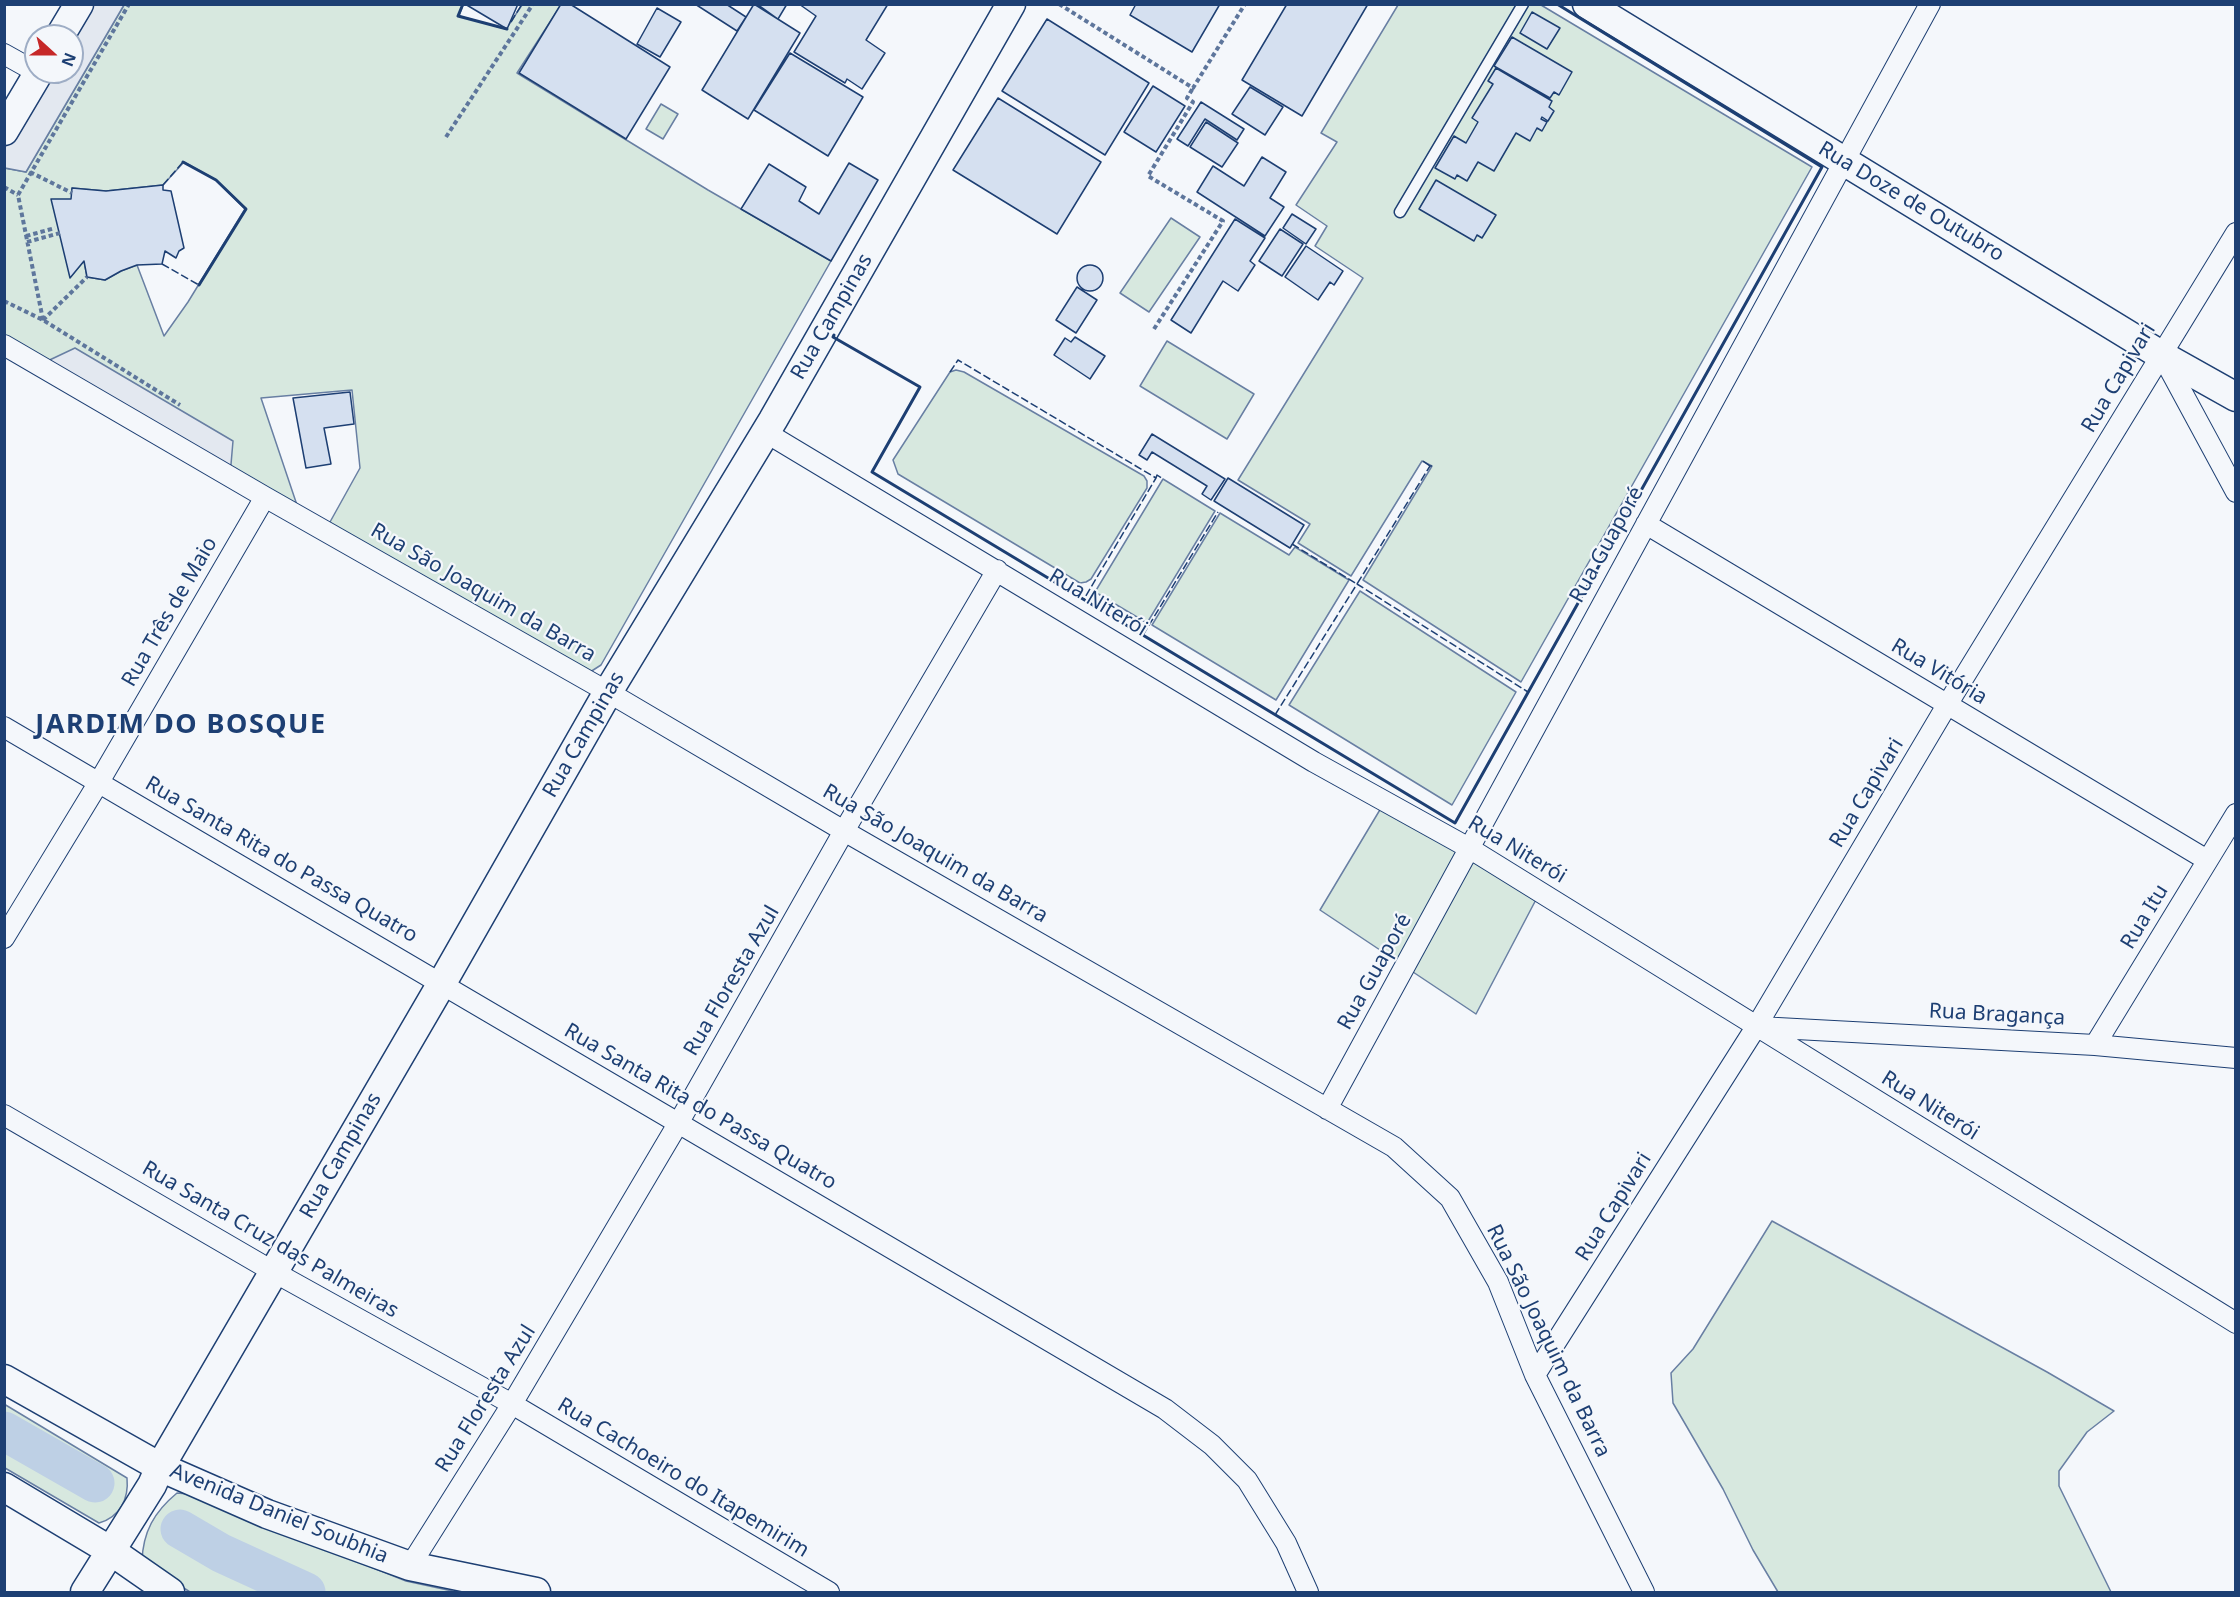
<!DOCTYPE html>
<html>
<head>
<meta charset="utf-8">
<style>
  body { margin:0 }
  #map { position:relative; width:2240px; height:1597px; overflow:hidden; background:#f4f7fb; font-family:"Noto Sans",sans-serif }
  canvas { display:block }
  .frame { position:absolute; inset:0; border:6px solid #1d3f73; pointer-events:none }
  .north { position:absolute; left:24px; top:24px; width:60px; height:60px; box-sizing:border-box; background:#f4f7fb; border:2px solid #9eadc5; border-radius:50%; rotate:111deg; font-size:16px; font-weight:700; line-height:24px; text-align:center; color:#1d3f73 }
  .north::after { content:''; display:block; margin:auto; width:21px; height:27px; background:#c62828; clip-path:polygon(50% 0,100% 100%,50% 72%,0 100%) }
</style>
</head>
<body>
<div id="map">
<canvas width="2240" height="1597"></canvas>
<div class="frame"></div>
<div class="north">N</div>
</div>
<script>
const c = document.querySelector('canvas').getContext('2d');
c.lineJoin = 'round';
function fill(path, color) { c.fillStyle = color; c.fill(path, 'evenodd'); }
function trace(path, color, width, dash) { c.strokeStyle = color; c.lineWidth = width; c.lineCap = dash ? 'butt' : 'round'; c.setLineDash(dash || []); c.stroke(path); }
function write(font, color, halo, rows, align = 'center') {
  c.font = font + ' "Noto Sans",sans-serif'; c.lineWidth = 4.5; c.setLineDash([]); c.textBaseline = 'middle'; c.strokeStyle = halo; c.fillStyle = color; for (const [text, x, y, turn = 0] of rows) {
    c.save(); c.translate(x, y); c.rotate((+turn || 0) * Math.PI / 180); c.textAlign = isNaN(turn) ? turn : align; if (halo) c.strokeText(text, 0, 0); c.fillText(text, 0, 0); c.restore();
  }
}
const green = new Path2D(`
  M124,5H463L459,16L506,29L522,5H561L517,73L708,190L831,261L601,665L587,674L325,531L360,468L352,390L261,398L301,517L5,345L4,168L26,172ZM184,162L216,180L245,209L188,302L164,336L137,265L121,271L105,280L87,277L84,261L70,277L72,188L106,191L163,185Z
  M1398,5H1541L1812,167L1521,682L1363,580L1432,466L1422,461L1351,576L1298,543L1310,524L1238,480L1363,278L1315,246L1327,226L1296,205L1337,142L1321,133Z
  M661,104L678,114L663,139L646,129Z
  M1171,218L1200,237L1149,312L1120,293Z
  M1167,341L1254,394L1227,439L1140,386Z
  M956,370L964,372L1144,476L1147,481V488L1091,579L1086,582L1080,583L898,474L893,460L950,372Z
  M1163,479L1215,511L1147,623L1095,592Z
  M1220,513L1289,555L1295,547L1349,580L1276,700L1152,625Z
  M1360,591L1516,692L1452,805L1289,705Z
  M1387,798L1540,892L1476,1014L1320,910Z
  M1772,1221L2047,1372L2114,1411L2087,1432L2059,1471V1486L2111,1592H1778L1753,1550L1723,1489L1673,1403L1671,1373L1693,1349Z
  M4,1404L127,1478C129,1499 120,1517 99,1523L5,1468Z
  M177,1493L188,1494L406,1581L457,1592H190L142,1561C143,1532 154,1512 177,1493Z`);
fill(green, '#d7e8df');
trace(green, '#687fa3', 1.5);
const parking = new Path2D(`
  M80,5H124L26,172L5,168V132L40,72H72V36Z
  M75,348L233,441L230,476L39,365Z`);
fill(parking, '#e3e8f0');
trace(parking, '#687fa3', 1.5);
trace(new Path2D(`
  M4,1431L95,1483
  M180,1529L221,1553L306,1592`), '#bed0e5', 39);
const building = new Path2D(`
  M465,4H518L507,29Z
  M561,4H570L670,67L626,139L519,73Z
  M695,4H726L746,17L737,31Z
  M754,4L800,33L748,119L702,90Z
  M757,4H787L778,19Z
  M799,4H888L866,40L885,53L862,89L847,79L845,83L794,52L816,16Z
  M1136,4H1220L1192,52L1130,15Z
  M1287,4H1368L1302,116L1242,80Z
  M657,8L681,22L660,57L637,44Z
  M1532,12L1560,28L1547,49L1520,33Z
  M1047,19L1149,83L1105,155L1002,91Z
  M1512,37L1572,72L1559,95L1554,92L1550,98L1494,66Z
  M790,53L863,97L828,156L754,110Z
  M1496,68L1552,101L1549,107L1554,111L1548,121L1542,117L1541,119L1547,122L1542,131L1537,128L1530,141L1516,133L1494,171L1478,162L1467,181L1457,175L1455,179L1435,168L1454,136L1466,143L1478,122L1472,118L1493,84L1488,81Z
  M1153,86L1185,106L1156,152L1124,132Z
  M1250,87L1283,107L1265,135L1232,114Z
  M998,98L1101,162L1057,234L953,170Z
  M1201,102L1244,129L1237,140L1205,119L1188,146L1177,139Z
  M1206,122L1238,143L1222,167L1190,147Z
  M1262,157L1286,172L1270,198L1284,207L1265,236L1197,192L1213,166L1244,186Z
  M849,163L878,180L831,261L741,209L769,164L806,187L799,201L819,214Z
  M1436,180L1496,215L1482,238L1477,235L1474,241L1419,209Z
  M163,185V190L171,191L184,248L179,251L176,258L165,251L162,264L137,265L121,271L105,280L87,277L84,261L70,278L51,199H71L72,188L106,191Z
  M1292,214L1316,229L1306,244L1283,228Z
  M1235,219L1265,238L1250,261L1255,265L1238,291L1223,281L1191,333L1171,320Z
  M1280,229L1303,244L1282,276L1259,261Z
  M1306,246L1343,271L1334,285L1330,282L1318,300L1285,277Z
  M1077 278a13 13 0 1 1 26 0a13 13 0 1 1-26 0Z
  M1077,287L1097,300L1076,333L1056,320Z
  M1075,337L1105,356L1090,379L1054,355L1065,338L1071,342Z
  M350,392L354,424L324,428L331,464L306,468L293,398Z
  M1152,434L1225,479L1211,500L1202,494L1207,486L1152,452L1147,460L1139,455Z
  M1228,478L1304,525L1290,548L1214,501Z`);
fill(building, '#d5e0f0');
trace(building, '#1d3f73', 1.5);
const lane = new Path2D(`
  M1400,212L1523,4`);
const street = new Path2D(`
  M4,54L38,73
  M4,345L265,497L608,692L844,831L1394,1147L1450,1198L1498,1282L1535,1375L1644,1592
  M2163,357L2236,492
  M765,432L1314,762L1469,848L2236,1323
  M1646,524L2207,860
  M4,727L1165,1409L1212,1445L1247,1480L1286,1543L1308,1592
  M4,938L99,782L265,497
  M1759,1027L2095,1045L2236,1058
  M2095,1045L2236,814
  M1327,1109L1930,4
  M4,1115L274,1272L512,1404L829,1592
  M1535,1375L1756,1027L1947,705L2236,233
  M410,1566L512,1404L679,1122L844,831L997,570`);
const secondary = new Path2D(`
  M1587,4L2161,355L2236,397
  M60,36L79,4
  M4,131L39,72
  M4,1379L160,1467L267,1514L410,1566L536,1592
  M4,1487L111,1551L170,1592
  M85,1592L152,1485L160,1467L442,983L608,692L773,420L1011,4`);
trace(lane, '#1d3f73', 13);
trace(street, '#1d3f73', 22);
trace(secondary, '#1d3f73', 31);
trace(new Path2D(`
  M1059,4L1193,88L1245,4
  M446,137L533,4
  M30,172L72,193
  M4,187L18,195
  M26,236L55,228
  M27,242L60,233
  M4,301L43,320L180,405
  M43,320L18,195L129,4
  M43,320L87,277
  M1154,329L1223,221L1148,176L1193,102L1187,98L1193,88`), '#5e769c', 4, [4.5, 3]);
trace(lane, '#f4f7fb', 10);
trace(street, '#f4f7fb', 20);
trace(secondary, '#f4f7fb', 28);
trace(new Path2D(`
  M511,22L522,4
  M163,185L183,162
  M162,264L199,285
  M950,372L958,360L1156,478L1084,599
  M1423,461L1430,466
  M1156,478L1157,475L1163,479
  M1292,544L1357,584L1430,466H1433
  M1143,635L1218,512
  M1275,715L1357,584L1528,692`), '#1d3f73', 1.5, [8, 3]);
trace(new Path2D(`
  M463,4L458,16L507,29
  M183,162L216,180L246,209L199,285
  M834,335L833,337L920,387L872,472L1455,823L1822,167L1557,4`), '#1d3f73', 3);
write('21px', '#1d3f73', '#f4f7fb', [
  ["Rua Doze de Outubro",1911,202,31],
  ["Rua Campinas",832,317,-60],
  ["Rua Capivari",2119,378,-59],
  ["Rua Guaporé",1607,545,-61],
  ["Rua São Joaquim da Barra",483,593,30],
  ["Rua Niterói",1098,603,31],
  ["Rua Três de Maio",170,612,-60],
  ["Rua Vitória",1939,672,31],
  ["Rua Campinas",584,735,-60],
  ["Rua Capivari",1867,793,-59],
  ["Rua Niterói",1517,850,31],
  ["Rua São Joaquim da Barra",935,854,30],
  ["Rua Santa Rita do Passa Quatro",281,860,30],
  ["Rua Itu",2145,917,-59],
  ["Rua Guaporé",1375,972,-61],
  ["Rua Floresta Azul",732,981,-60],
  ["Rua Bragança",1997,1015,3],
  ["Rua Niterói",1930,1106,32],
  ["Rua Santa Rita do Passa Quatro",700,1107,30],
  ["Rua Campinas",341,1156,-60],
  ["Rua Capivari",1614,1207,-58],
  ["Rua Santa Cruz das Palmeiras",270,1240,30],
  ["Rua São Joaquim da Barra",1548,1341,64],
  ["Rua Floresta Azul",486,1399,-58],
  ["Rua Cachoeiro do Itapemirim",683,1478,31],
  ["Avenida Daniel Soubhia",279,1514,22]
]);
c.letterSpacing = '1.5px';
write('bold 27px', '#1d3f73', '#f4f7fb', [
  ["JARDIM DO BOSQUE",181,725]
]);
c.letterSpacing = '0px';
</script>
</body>
</html>
